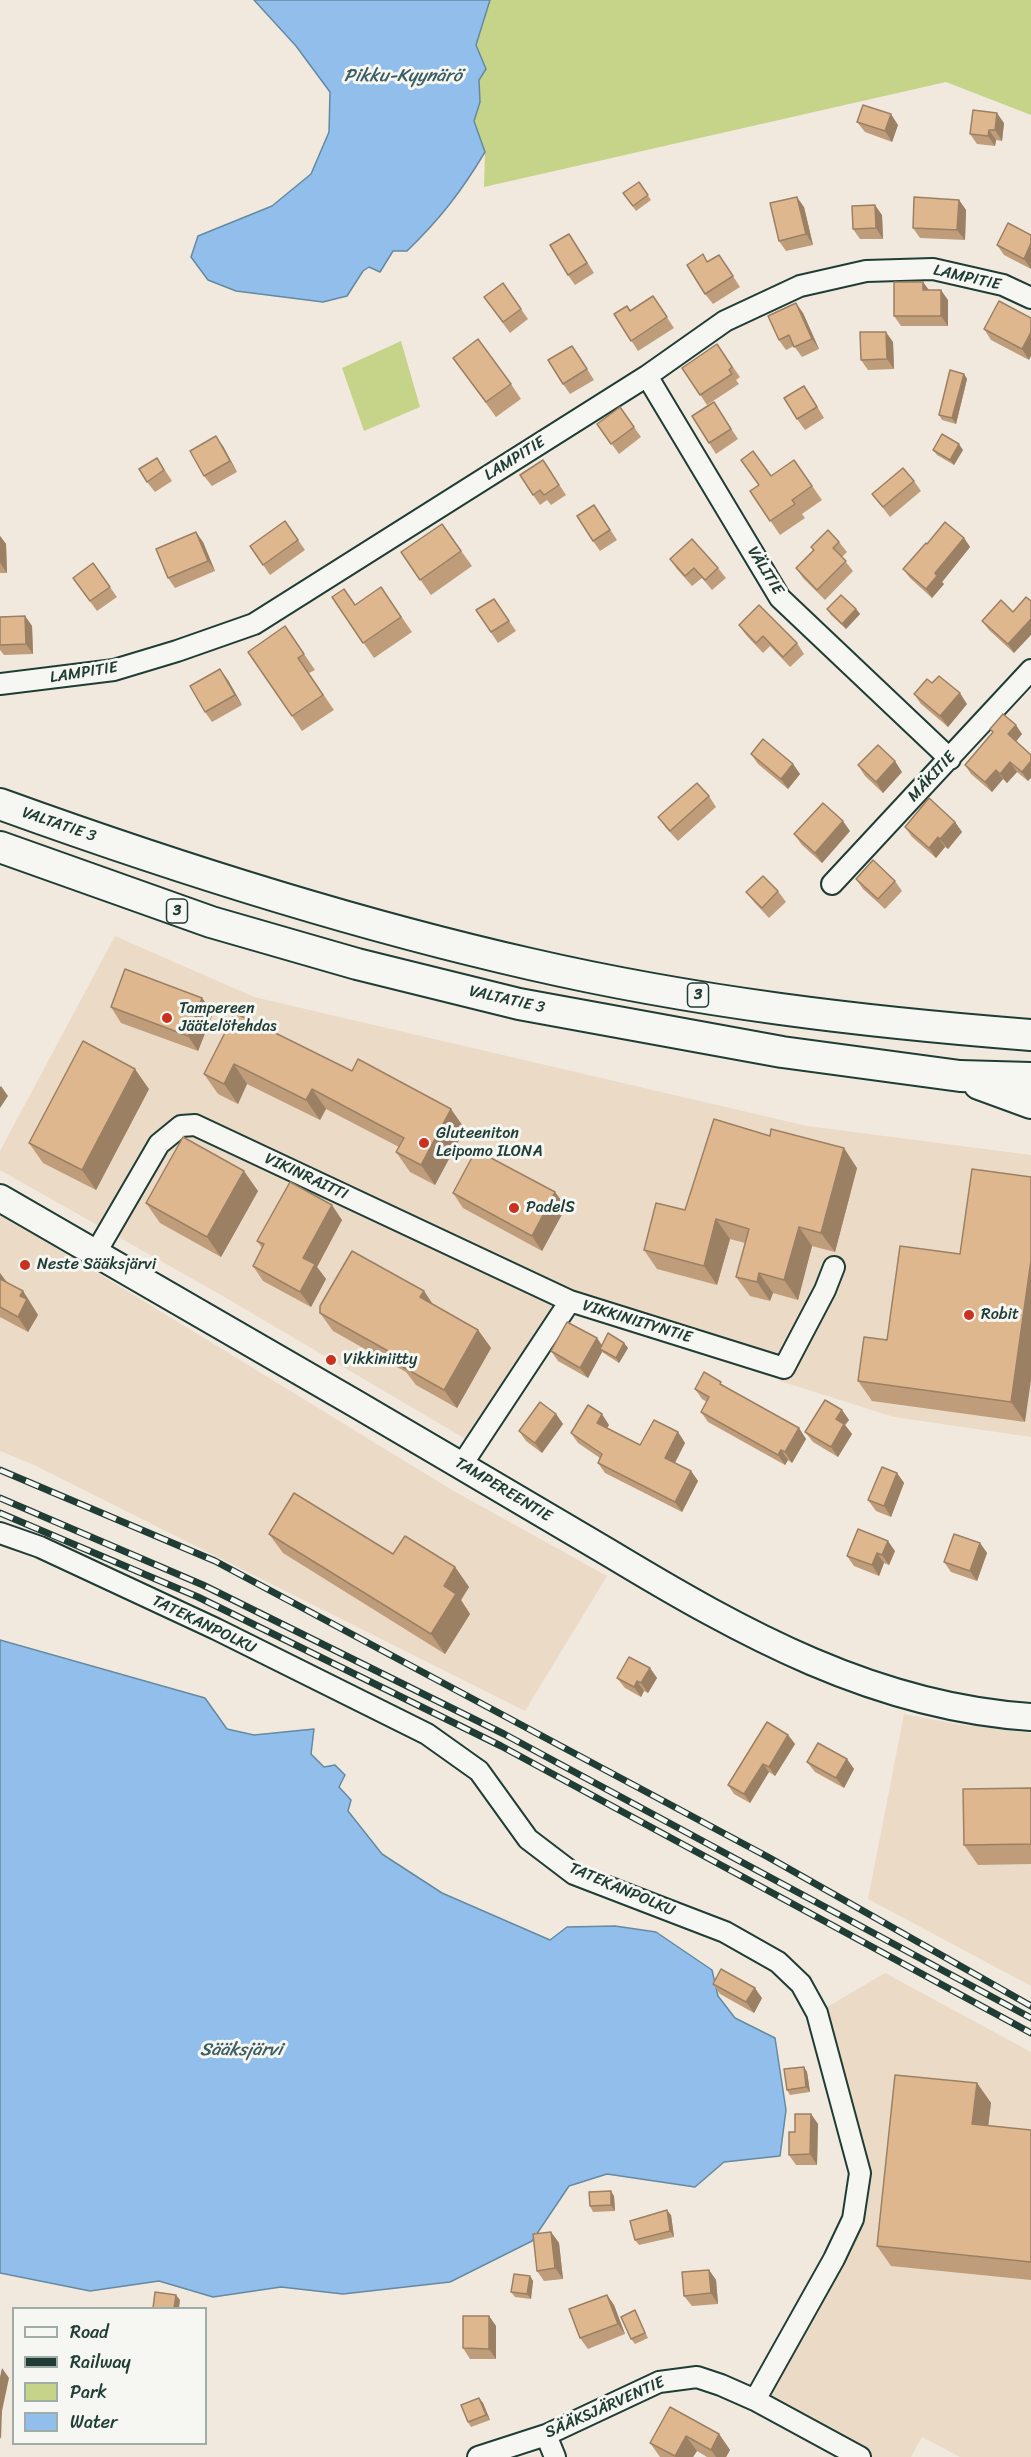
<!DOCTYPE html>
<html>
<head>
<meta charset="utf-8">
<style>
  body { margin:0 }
  #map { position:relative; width:1031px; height:2457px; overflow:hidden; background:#f1e9de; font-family:Sriracha,sans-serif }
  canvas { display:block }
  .legend { position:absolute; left:12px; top:2307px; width:195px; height:138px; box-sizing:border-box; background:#f6f6f2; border:2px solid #a0aca6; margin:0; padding:8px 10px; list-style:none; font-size:18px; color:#1f3d34 }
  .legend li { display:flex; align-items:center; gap:12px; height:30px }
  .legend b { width:30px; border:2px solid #a0aca6 }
</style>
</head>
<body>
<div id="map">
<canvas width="1031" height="2457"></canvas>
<ul class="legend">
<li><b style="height:8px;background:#f6f6f2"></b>Road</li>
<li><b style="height:8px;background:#1f3d34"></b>Railway</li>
<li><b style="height:16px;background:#c5d488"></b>Park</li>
<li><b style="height:16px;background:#92beeb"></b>Water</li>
</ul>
</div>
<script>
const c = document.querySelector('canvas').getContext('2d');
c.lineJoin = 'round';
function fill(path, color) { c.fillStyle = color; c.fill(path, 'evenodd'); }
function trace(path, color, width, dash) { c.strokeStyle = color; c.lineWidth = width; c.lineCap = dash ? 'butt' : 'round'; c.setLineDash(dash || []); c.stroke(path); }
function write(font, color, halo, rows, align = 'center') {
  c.font = font + ' Sriracha,sans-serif'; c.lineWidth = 6; c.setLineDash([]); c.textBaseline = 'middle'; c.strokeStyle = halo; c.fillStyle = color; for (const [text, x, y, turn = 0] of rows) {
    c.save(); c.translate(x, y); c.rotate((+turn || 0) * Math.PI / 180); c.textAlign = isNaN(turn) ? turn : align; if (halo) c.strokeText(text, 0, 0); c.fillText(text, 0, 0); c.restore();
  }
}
fill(new Path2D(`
  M115,936L254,997L807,1126L1031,1155V1437L894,1417L780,1381L784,1369L570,1301L474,1444L221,1295L0,1170V1151Z
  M0,1213L452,1490L607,1576L525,1711L34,1465L0,1451Z
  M904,1714L956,1724L1031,1733V1986L868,1899Z
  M885,1973L1031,2052V2457H960L922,2437L911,2457H860L755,2400L834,2259L860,2173L817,2013Z`), '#ebdac6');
fill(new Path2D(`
  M490,0H1031V115L946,82L484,187L485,152L474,121L480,102L479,80L486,69L476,45Z
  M401,341L420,407L364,431L342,368Z`), '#c5d488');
const water = new Path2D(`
  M254,0H490L476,45L486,69L479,80L480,102L474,121L485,152C461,192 440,219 407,251H393L380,272L369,267L363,271L347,296L323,302L236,291L208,280L191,257L198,236L272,206L311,174L329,132L330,92L296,46Z
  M0,1640L205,1698L227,1729L254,1735L314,1729L311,1754L324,1767L335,1765L345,1775L339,1787L351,1800L348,1811L382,1854L442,1893L550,1940L567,1927L615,1926L656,1932L712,1970L718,1996L735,2018L775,2038L786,2110L780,2156L724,2162L695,2187L607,2174L569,2186L532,2241L450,2282L343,2294L281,2287L213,2297L159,2281L90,2291L0,2273Z`);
fill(water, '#92beeb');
trace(water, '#648aa2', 1.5);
const minor = new Path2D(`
  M647,376L780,598L950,759
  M0,684L114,670L177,651L254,624L647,376L725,321L800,286L866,271L933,269L1003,285L1031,298
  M832,884L1031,670
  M95,1254L159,1144L181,1126L195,1125L570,1301L784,1368L825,1290L834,1267
  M461,1466L570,1301
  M0,1533L40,1547L216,1629L427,1734L479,1771L528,1839L574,1874L725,1932L778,1962L801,1984L817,2013L860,2173L853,2219L834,2259L755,2400
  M546,2435L555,2457
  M478,2457L546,2435L659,2382L697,2377L721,2385L755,2400L860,2457`);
const major = new Path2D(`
  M0,1198C152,1286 304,1373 455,1462C507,1493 559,1523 611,1554C742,1633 875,1707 1031,1717`);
const highway = new Path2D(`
  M0,804C174,867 350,923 530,964C695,1002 863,1022 1031,1035
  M0,847L211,922L357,964L519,1004L782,1052L960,1076L1031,1078
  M979,1084L1031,1103`);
trace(minor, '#1f3d34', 24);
trace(major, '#1f3d34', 30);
trace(highway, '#1f3d34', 34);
trace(minor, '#f6f6f2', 20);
trace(major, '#f6f6f2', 26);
trace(highway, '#f6f6f2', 30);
const rail = new Path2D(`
  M0,1470L215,1561L768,1857L1031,2006
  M0,1498L203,1585L504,1734L1031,2018
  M0,1513L198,1597L501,1746L1031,2033`);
trace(rail, '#1f3d34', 7);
trace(rail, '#f6f6f2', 4.5, [14]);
fill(new Path2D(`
  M857,122L898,125L892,142L865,132Z
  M1004,123L1002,141L996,140L995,146L977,144L970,134Z
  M639,182L651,200L636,211L623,193Z
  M959,200L966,210L965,240L920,238L913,228Z
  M804,207L813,245L786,251L779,241Z
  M882,215L883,239H860L853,229Z
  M1008,223L1031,269L1004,255L997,245Z
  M576,244L594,273L575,285L568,275Z
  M726,265L740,287L713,304L705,294Z
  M923,282L929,290L948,300V326H901L894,316Z
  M503,283L528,319L510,333L484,297Z
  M653,296L674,328L638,351L614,314L630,311Z
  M999,301L1029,360L991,340L984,329Z
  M803,313L819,349L802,357L794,346L786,350L779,340Z
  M893,342L894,369L868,370L861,360Z
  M717,344L740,377L736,380L739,384L707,405L682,368Z
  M579,356L594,380L570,394L563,384Z
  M453,358L511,384L521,399L496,417Z
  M964,374L967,379L956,424L942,420L939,415Z
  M811,396L824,418L805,430L797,419Z
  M714,402L738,439L716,454L709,443Z
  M620,407L641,437L619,454L597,424Z
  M223,446L237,472L212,486L204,476Z
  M933,450H963L954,465L937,455Z
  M157,458L172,481L155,492L147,482Z
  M543,460L566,495L551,505L547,500L540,505L533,495Z
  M794,460L822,500L802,514L805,518L780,535L750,491Z
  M914,481L921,491L890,517L872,494Z
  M594,505L617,540L600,551L593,541Z
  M285,521L305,550L270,575L250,546Z
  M442,524L472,566L431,595L401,552Z
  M0,536L6,544L7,573H0Z
  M964,538L970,547L942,582L944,584L932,598L910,578L903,569Z
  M203,542L215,571L175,588L168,578Z
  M839,542L847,552L842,557L853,571L825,600L803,578L796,568L813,550L811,547Z
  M670,559L718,568L726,578L712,590L702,578L692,586L677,569Z
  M93,563L117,597L97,611L73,578Z
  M381,587L412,632L374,658L332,597L355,605Z
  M494,599L516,631L498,643L476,610Z
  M827,609H856L860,614L846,629L831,615Z
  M1013,612L1014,653L989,630L982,621Z
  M25,616L32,626L33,654L4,655L0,650V617Z
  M739,625L797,643L804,654L790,667L770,646L763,653L746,635Z
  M285,626L315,670L309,673L334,710L302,731L292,716Z
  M228,680L242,705L212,722L205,712Z
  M914,694L967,704L948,727L921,704Z
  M990,729L1022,734L1016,741L1028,781L1017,772L1007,783L1003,779L992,792L971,774L965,765L993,732Z
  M751,754L793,764L800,774L788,789L758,764Z
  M858,765L902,772L883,793L865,776Z
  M709,796L716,807L678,841L666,828L658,817Z
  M955,822L962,832L948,849L945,847L936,858L912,837L905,827Z
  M850,831L822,863L802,845L794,834Z
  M856,879L895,881L902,891L885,909L863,889Z
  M778,891L786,902L769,918L754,902L746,892Z
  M202,998L213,1013L198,1051L121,1023L111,1007Z
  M235,1013L465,1129L435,1185L410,1172L396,1152L399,1147L326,1109L320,1120L247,1084L238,1104L218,1094L204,1074Z
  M149,1089L96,1190L43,1163L29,1143Z
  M857,1168L835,1252L812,1246L798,1300L773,1293L770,1301L750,1296L736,1277L745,1243L730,1239L717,1285L657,1269L644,1250L685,1210Z
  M258,1191L221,1257L160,1223L146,1203Z
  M555,1192L566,1207L542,1251L463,1208L453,1193Z
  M342,1220L317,1267L326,1279L311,1307L263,1281L253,1266L262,1248L257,1241Z
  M960,1254L1025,1422L872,1401L858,1381L887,1340Z
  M0,1273L7,1283L23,1291L38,1315L28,1332L0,1317Z
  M424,1291L433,1305L478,1330L491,1348L457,1408L416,1385L406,1372L333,1331L320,1313Z
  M597,1338L602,1345L624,1343L628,1348L619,1363L602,1352L588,1378L558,1361L551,1351Z
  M725,1387L799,1428L806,1439L792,1463L788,1460L785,1465L708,1422L701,1412L707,1402L702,1399L695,1389Z
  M842,1410L849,1420L845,1425L852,1434L838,1457L813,1442L805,1432Z
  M556,1414L563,1424L542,1453L526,1441L519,1431Z
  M609,1425L607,1428L640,1445L678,1432L685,1443L675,1463L691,1471L698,1481L682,1512L605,1473L598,1463L600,1458L578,1443L571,1433Z
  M897,1473L904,1483L891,1517L876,1511L868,1500Z
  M269,1534L393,1554L455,1567L469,1587L461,1600L470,1614L445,1654L283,1553Z
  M980,1543L987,1553L977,1581L951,1572L944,1562Z
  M895,1551L889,1565L884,1563L879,1576L854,1566L847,1556Z
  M650,1668L657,1678L648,1693L644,1691L641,1697L625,1688L617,1678Z
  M788,1735L795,1744L775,1776L769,1772L750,1803L734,1794L728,1785Z
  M847,1759L854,1769L844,1788L815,1772L807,1762Z
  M1031,1788V1864L978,1865L964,1845Z
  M713,1984L762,1998L754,2013L720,1994Z
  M804,2067L807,2072L810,2092L790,2095L787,2090Z
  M977,2083L991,2103L988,2126L1031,2130V2280L891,2266L877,2246Z
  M811,2114L818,2124L817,2165H796L789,2155L795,2132Z
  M614,2196L615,2211L593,2212L590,2206Z
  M671,2215L674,2237L639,2245L635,2240Z
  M551,2232L559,2243L563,2279L544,2281L537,2271Z
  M709,2270L716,2280L718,2304L692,2306L684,2296Z
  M530,2276L533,2281L531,2299L515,2297L511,2292Z
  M607,2295L614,2305L625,2334L588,2349L580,2338Z
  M635,2310L638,2316L648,2338L635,2344L631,2339Z
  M489,2316L496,2326V2359H470L463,2348Z
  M479,2398L483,2403L490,2420L471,2427L468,2422Z
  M670,2407L719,2434L730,2450L726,2457H707L697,2451L693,2457H660L650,2443Z`), '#bf9d7b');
fill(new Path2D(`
  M997,113L1004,123L1002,141L995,130Z
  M891,114L898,125L892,142L885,131Z
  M989,130L996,140L995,146L988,136Z
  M797,197L804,207L813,245L806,234Z
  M959,200L966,210L965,240L957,230Z
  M875,205L882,215L883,239L876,228Z
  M1031,243V269L1024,259Z
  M923,282L930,292L923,290Z
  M941,290L948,300V326L941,316Z
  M796,303L803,313L819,349L812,339Z
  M886,332L893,342L894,369L887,359Z
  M1031,332V356L1029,360L1022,349Z
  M964,374L967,379L956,424L952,418Z
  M216,436L223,446L237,472L230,461Z
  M959,444L963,450L954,465L950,460Z
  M196,532L203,542L215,571L208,561Z
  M0,536L6,544L7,573L0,563Z
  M964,538L970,547L942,582L944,584L932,598L926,589L935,573Z
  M856,609L860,614L846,629L842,624Z
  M25,616L32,626L33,654L26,644Z
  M1031,619V635L1014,653L1008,644Z
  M220,669L228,680L242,705L235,695Z
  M960,693L967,704L948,727L940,716Z
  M1016,725L1022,734L1014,744L1008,734Z
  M895,761L902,772L883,793L876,782Z
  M1031,761V778L1028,781L1022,772Z
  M1010,762L1017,772L1007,783L1000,774Z
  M793,764L800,774L788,789L781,779Z
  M996,770L1003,779L992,792L985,782Z
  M843,821L850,831L822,863L815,853Z
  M955,822L962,832L948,849L940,839Z
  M938,837L945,847L936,858L929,848Z
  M202,998L213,1013L198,1051L188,1036Z
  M234,1064L247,1084L238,1104L224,1084Z
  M135,1069L149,1089L96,1190L82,1170Z
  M1,1086L8,1096L0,1108V1087Z
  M312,1089L326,1109L320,1120L306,1100Z
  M451,1109L465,1129L435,1185L421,1165Z
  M844,1148L857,1168L835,1252L821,1233Z
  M244,1171L258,1191L221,1257L207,1237Z
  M555,1192L566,1207L542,1251L532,1236Z
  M332,1205L342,1220L317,1267L326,1279L311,1307L300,1292L303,1258Z
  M716,1219L730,1239L717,1285L704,1266Z
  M799,1227L812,1246L798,1300L784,1280Z
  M1031,1260V1380L1025,1422L1011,1402Z
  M0,1273L9,1285L0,1284Z
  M759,1273L773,1293L770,1301L757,1282Z
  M23,1291L38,1315L28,1332L18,1317L20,1296Z
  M424,1291L436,1309L420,1297Z
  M478,1330L491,1348L457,1408L444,1390Z
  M597,1338L604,1349H600L602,1352L588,1378L580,1368Z
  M624,1343L628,1348L619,1363L616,1358Z
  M842,1410L849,1420L845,1425L852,1434L838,1457L831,1447L836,1419Z
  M556,1414L563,1424L542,1453L535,1443Z
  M602,1414L609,1425L604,1433L597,1423Z
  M799,1428L806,1439L792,1463L785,1452Z
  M678,1432L685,1443L672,1468L665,1458Z
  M781,1450L788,1460L785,1465L778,1455Z
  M691,1471L698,1481L682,1512L675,1502Z
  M897,1473L904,1483L891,1517L884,1506Z
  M888,1541L895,1551L889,1565L882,1555Z
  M980,1543L987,1553L977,1581L970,1571Z
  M877,1553L884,1563L879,1576L872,1565Z
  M455,1567L469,1587L461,1600L470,1614L445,1654L431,1634L444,1586Z
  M650,1668L657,1678L648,1693L641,1683Z
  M637,1681L644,1691L641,1697L634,1687Z
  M788,1735L795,1744L775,1776L769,1767Z
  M847,1759L854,1769L844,1788L836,1778Z
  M763,1764L769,1772L750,1803L744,1794Z
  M755,1988L762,1998L754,2013L746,2002Z
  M804,2067L807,2072L810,2092L806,2087Z
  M977,2083L991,2103L986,2144L972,2124Z
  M811,2114L818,2124L817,2165L810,2154Z
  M611,2191L614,2196L615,2211L611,2205Z
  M667,2210L671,2215L674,2237L670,2231Z
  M551,2232L559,2243L563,2279L555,2268Z
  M709,2270L716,2280L718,2304L711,2293Z
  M530,2276L533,2281L531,2299L527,2294Z
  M176,2295L180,2300L179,2308H174Z
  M607,2295L614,2305L625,2334L618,2324Z
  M489,2316L496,2326V2359L489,2349Z
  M2,2368L9,2378L2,2411L1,2439L0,2437V2377Z
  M479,2398L483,2403L490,2420L486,2415Z
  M719,2434L730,2450L726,2457H716L711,2450Z
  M686,2436L697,2451L693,2457H675Z`), '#9b8064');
const building = new Path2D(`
  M863,105L891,114L885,131L857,122Z
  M973,110L997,113L995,130H989L988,136L970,134Z
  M639,182L648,195L633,206L623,193Z
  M797,197L806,234L779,241L770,203Z
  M914,197L959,200L957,230L913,228Z
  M875,205L876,228L853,229L852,206Z
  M1008,223L1031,235V243L1024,259L997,245Z
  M569,234L587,263L568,275L550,245Z
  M703,254L707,262L719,255L733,276L705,294L687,265Z
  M894,282H923V290H941V316H894Z
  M503,283L521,309L503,322L484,297Z
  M653,296L667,317L631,341L614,314L627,306L630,311Z
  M999,301L1031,318V332L1022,349L984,329Z
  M796,303L812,339L794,347L789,335L779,340L768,316Z
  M860,332H886L887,359L861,360Z
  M478,339L511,384L486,402L453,358Z
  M717,344L732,367L729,370L732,374L700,395L682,368Z
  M572,346L587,369L563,384L548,360Z
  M950,370L964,374L952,418L939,415Z
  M804,386L817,407L797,419L784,398Z
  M714,402L731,429L709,443L692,416Z
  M620,407L634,427L611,444L597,424Z
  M942,434L959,444L950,460L933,450Z
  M216,436L230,461L204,476L190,451Z
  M753,451L771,476L794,460L812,486L792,500L795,504L770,521L750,491L759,485L741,460Z
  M157,458L164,470L147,482L139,469Z
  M543,460L559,485L544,495L540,490L533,495L520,475Z
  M903,468L914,481L883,507L872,494Z
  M594,505L610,530L593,541L577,516Z
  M285,521L298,540L263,565L250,546Z
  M945,522L964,538L935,573L937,576L926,589L903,569L926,543L927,544Z
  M442,524L461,551L420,580L401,552Z
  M828,530L839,542L833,548L846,561L817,590L796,568L814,550L811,547Z
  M196,532L208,561L168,578L156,549Z
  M692,539L718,568L705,580L694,568L685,576L670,559Z
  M93,563L110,587L90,601L73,578Z
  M381,587L401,617L363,643L332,597L344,589L355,605Z
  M841,595L856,609L842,624L827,609Z
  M1026,597L1031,601V619L1008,644L982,621L1001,600L1013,612Z
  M494,599L509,621L491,632L476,610Z
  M759,605L797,643L783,657L763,636L756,643L739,625Z
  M25,616L26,644L0,645V617Z
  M285,626L304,654L298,658L323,695L292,716L248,652Z
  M220,669L235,695L205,712L190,686Z
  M939,676L960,693L940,716L914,694L927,679L932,683Z
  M1003,714L1016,725L1008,734L1031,755V761L1022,772L1010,762L1000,774L996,770L985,782L965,765L993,732L990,729Z
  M763,739L793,764L781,779L751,754Z
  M878,745L895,761L876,782L858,765Z
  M697,783L709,796L670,831L658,817Z
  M929,798L955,822L940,839L938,837L929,848L905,827Z
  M823,803L843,821L815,853L794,834Z
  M873,860L895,881L878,899L856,879Z
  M763,876L778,891L762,908L746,892Z
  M125,969L202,998L188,1036L111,1007Z
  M235,1013L352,1071L358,1059L451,1109L421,1165L396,1152L404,1138L312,1089L306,1100L234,1064L224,1084L204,1074Z
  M83,1041L135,1069L82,1170L29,1143Z
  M714,1119L770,1136L771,1129L844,1148L821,1233L799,1227L784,1280L759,1273L757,1282L736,1277L749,1229L716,1219L704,1266L644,1250L656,1203L685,1210Z
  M183,1137L244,1171L207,1237L146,1203Z
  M476,1150L555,1192L532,1236L453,1193Z
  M972,1169L1031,1177V1260L1011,1402L858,1381L864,1337L887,1340L900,1246L960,1254Z
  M290,1182L332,1205L303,1258L315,1264L300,1292L253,1266L264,1244L257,1241Z
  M352,1251L424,1291L420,1297L478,1330L444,1390L403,1367L406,1361L320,1313V1306Z
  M0,1279L23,1291L20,1296L27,1299L18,1317L0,1307Z
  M567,1322L597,1338L580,1368L551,1351Z
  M608,1333L624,1343L616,1358L600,1349Z
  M704,1372L721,1382L720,1384L799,1428L785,1452L781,1450L778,1455L701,1412L709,1397L695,1389Z
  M825,1400L842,1410L836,1419L844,1424L831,1447L805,1432Z
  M540,1402L556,1414L535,1443L519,1431Z
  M588,1405L602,1414L597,1423L640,1445L654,1420L678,1432L665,1458L691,1471L675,1502L598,1463L602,1454L571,1433Z
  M882,1467L897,1473L884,1506L868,1500Z
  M294,1493L393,1554L405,1536L455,1567L444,1586L456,1594L431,1634L269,1534Z
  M858,1529L888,1541L882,1555L877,1553L872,1565L847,1556Z
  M954,1534L980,1543L970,1571L944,1562Z
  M629,1657L650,1668L641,1683L637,1681L634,1687L617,1678Z
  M767,1722L788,1735L769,1767L763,1764L744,1794L728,1785Z
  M818,1743L847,1759L836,1778L807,1762Z
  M1031,1788V1844L964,1845L963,1789Z
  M721,1969L755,1988L746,2002L713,1984Z
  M804,2067L806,2087L787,2090L784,2069Z
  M895,2075L977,2083L972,2124L1031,2130V2262L877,2246Z
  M795,2114H811L810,2154L789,2155V2132H795Z
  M611,2191V2205L590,2206L589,2192Z
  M667,2210L670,2231L635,2240L630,2221Z
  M551,2232L555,2268L537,2271L533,2234Z
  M709,2270L711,2293L684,2296L682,2272Z
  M514,2274L530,2276L527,2294L511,2292Z
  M155,2292L176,2295L174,2308H153Z
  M607,2295L618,2324L580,2338L569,2309Z
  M635,2310L645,2333L631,2339L621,2317Z
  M463,2316H489V2349L463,2348Z
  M479,2398L486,2415L468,2422L461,2405Z
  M670,2407L719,2434L711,2450L686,2436L675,2456L650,2443Z`);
fill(building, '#deb78f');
trace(building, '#9b8064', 1.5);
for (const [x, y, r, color] of [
  [167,1018,6,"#c8321e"],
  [424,1143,6,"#c8321e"],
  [514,1208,6,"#c8321e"],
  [25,1265,6,"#c8321e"],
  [969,1315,6,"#c8321e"],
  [331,1360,6,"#c8321e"]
]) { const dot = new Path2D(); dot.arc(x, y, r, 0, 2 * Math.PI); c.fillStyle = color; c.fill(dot); trace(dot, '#f6f6f2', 2); }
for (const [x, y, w] of [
  [177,911,21],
  [698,995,21]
]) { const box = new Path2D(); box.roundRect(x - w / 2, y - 12, w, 24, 4.5); c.fillStyle = '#f6f6f2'; c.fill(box); trace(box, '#1f3d34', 1.5); }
write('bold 15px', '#1f3d34', null, [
  ["3",177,911],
  ["3",698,995]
]);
write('16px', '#1f3d34', '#f6f6f2', [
  ["LAMPITIE",967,278,13],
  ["LAMPITIE",515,459,-32],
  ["VÄLITIE",765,571,58],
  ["LAMPITIE",84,673,-9],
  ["MÄKITIE",932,777,-47],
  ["VALTATIE 3",59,825,19],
  ["VALTATIE 3",507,1000,13],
  ["VIKINRAITTI",306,1177,25],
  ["VIKKINIITYNTIE",637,1322,17],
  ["TAMPEREENTIE",503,1490,31],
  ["TATEKANPOLKU",204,1625,26],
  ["TATEKANPOLKU",622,1890,23],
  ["SÄÄKSJÄRVENTIE",605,2408,-24]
]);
write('16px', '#1f3d34', '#f6f6f2', [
  ["Tampereen",179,1009],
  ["Jäätelötehdas",179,1027],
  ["Gluteeniton",436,1134],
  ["Leipomo ILONA",436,1152],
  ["PadelS",526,1208],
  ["Neste Sääksjärvi",37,1265],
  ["Robit",981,1315],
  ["Vikkiniitty",343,1360]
], 'left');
write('italic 18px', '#3c5d62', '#f6f6f2', [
  ["Pikku-Kyynärö",403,76],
  ["Sääksjärvi",241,2050]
]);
</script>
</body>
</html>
